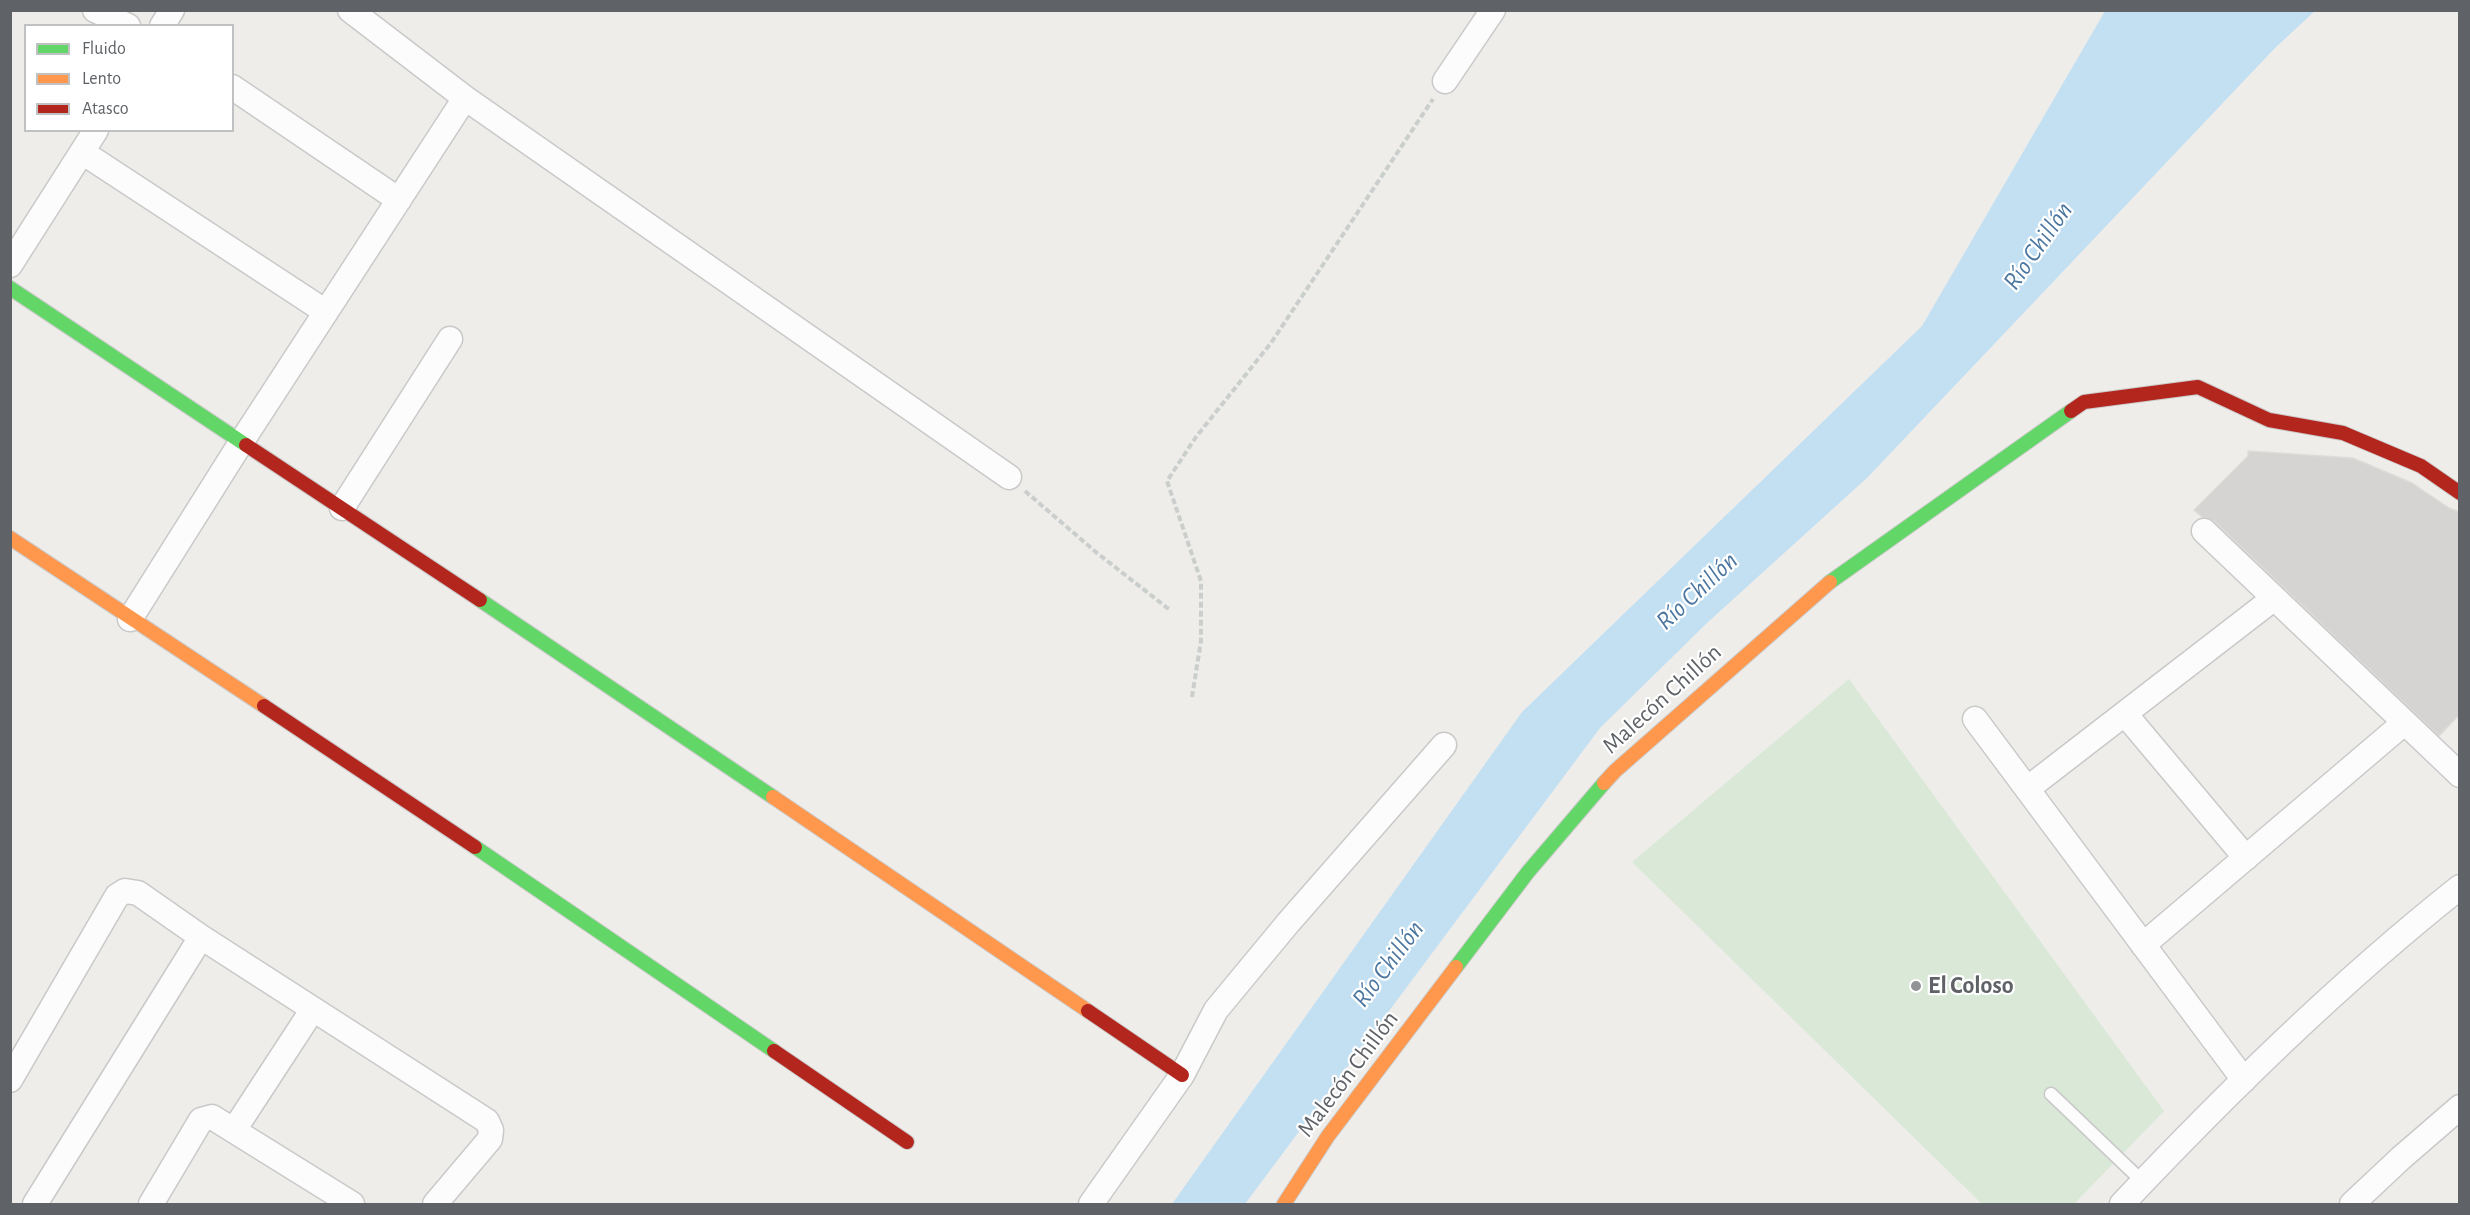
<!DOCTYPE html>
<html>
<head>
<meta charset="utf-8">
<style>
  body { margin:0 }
  #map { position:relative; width:2470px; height:1215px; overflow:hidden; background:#eeedea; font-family:"Alegreya Sans",sans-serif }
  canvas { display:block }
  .frame { position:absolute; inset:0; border:12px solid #5f6367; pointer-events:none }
  .legend { position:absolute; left:24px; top:24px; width:210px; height:108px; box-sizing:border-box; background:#fff; border:2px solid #bfc1c2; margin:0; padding:8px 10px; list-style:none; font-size:18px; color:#5f6367 }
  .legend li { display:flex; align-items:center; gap:12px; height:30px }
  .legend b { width:30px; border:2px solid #bfc1c2 }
</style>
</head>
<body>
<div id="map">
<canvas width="2470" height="1215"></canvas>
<div class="frame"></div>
<ul class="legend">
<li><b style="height:8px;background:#63d668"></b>Fluido</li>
<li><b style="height:8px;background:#ff974d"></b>Lento</li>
<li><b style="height:8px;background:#b3261e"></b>Atasco</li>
</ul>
</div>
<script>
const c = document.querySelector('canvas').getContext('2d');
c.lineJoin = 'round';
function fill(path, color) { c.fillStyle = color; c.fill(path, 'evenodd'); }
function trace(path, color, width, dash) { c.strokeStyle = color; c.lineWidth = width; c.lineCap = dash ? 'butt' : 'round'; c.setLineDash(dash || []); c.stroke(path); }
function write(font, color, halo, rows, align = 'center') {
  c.font = font + ' "Alegreya Sans",sans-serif'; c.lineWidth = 4.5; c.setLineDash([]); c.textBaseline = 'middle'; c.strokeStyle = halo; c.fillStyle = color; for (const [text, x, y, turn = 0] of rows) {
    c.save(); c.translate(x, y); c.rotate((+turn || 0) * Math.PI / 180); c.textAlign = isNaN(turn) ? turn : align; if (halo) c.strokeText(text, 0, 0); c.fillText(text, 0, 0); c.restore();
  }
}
fill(new Path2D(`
  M1849,679L2164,1111L2074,1204H1982L1632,862Z`), '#d9e8d7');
fill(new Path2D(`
  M2105,11H2315L2275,48L1868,477L1707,623L1600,728L1245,1204H1172L1522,712L1922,326Z`), '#c3e0f3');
const building = new Path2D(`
  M2248,451L2353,458L2412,483L2449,508L2460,512V714L2439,736L2214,521L2202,517L2194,510L2248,456Z`);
fill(building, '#d5d4d3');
trace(building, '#dedcd9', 1.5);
const lane = new Path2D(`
  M2051,1094L2143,1182`);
const street = new Path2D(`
  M95,10L128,26
  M350,10L465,98L1009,477
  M162,26L172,10
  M1445,81L1493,10
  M232,87L399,200
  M82,152L326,312
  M10,265L96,130
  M342,508L450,339
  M2204,531L2460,775
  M130,619L242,441L465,98
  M2125,714L2246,858
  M1975,719L2244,1080
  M2027,789L2273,599
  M2143,945L2404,723
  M10,1080L117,896L125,891L138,893L201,937L487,1121L491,1130L490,1139L435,1204
  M234,1130L313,1009
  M35,1204L201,937
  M151,1204L201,1120L212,1117L352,1204
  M1091,1204L1182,1075L1216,1010L1288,923L1444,745
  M2122,1204C2228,1092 2339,983 2460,887
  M2352,1204L2401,1158L2460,1107`);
const fast = new Path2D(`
  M10,288L246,445
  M1830,582L2071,411
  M480,600L773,797
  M475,847L774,1051
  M1456,967L1528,872L1604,783`);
const slow = new Path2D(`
  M10,538L264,706
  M1604,783L1615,771L1830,582
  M773,797L1088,1011
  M1284,1204L1328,1136L1456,967`);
const jam = new Path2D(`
  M2071,411L2084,402L2198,387L2269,420L2343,433L2421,466L2460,493
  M246,445L480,600
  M264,706L475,847
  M1088,1011L1182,1075
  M774,1051L907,1142`);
trace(lane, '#c9c9c9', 15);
trace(street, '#c9c9c9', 27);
trace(fast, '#cbcbcb', 16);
trace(slow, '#cbcbcb', 16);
trace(jam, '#cbcbcb', 16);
trace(new Path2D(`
  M1025,491L1097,553L1170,610
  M1192,697L1201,641V581L1167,481L1196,437L1271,343L1433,99`), '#cacecc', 4, [6, 3]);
trace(lane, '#fcfcfc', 12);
trace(street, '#fcfcfc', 24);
trace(fast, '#63d668', 14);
trace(slow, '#ff974d', 14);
trace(jam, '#b3261e', 14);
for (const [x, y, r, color] of [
  [1916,986,6,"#919395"]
]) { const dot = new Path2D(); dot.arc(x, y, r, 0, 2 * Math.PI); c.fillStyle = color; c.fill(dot); trace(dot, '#fff', 2); }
write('24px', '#5f6367', '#fff', [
  ["Malecón Chillón",1662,699,-42],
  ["Malecón Chillón",1348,1074,-53]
]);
write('bold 24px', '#5f6367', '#fff', [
  ["El Coloso",1928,986]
], 'left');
write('italic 26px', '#4b76a0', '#fff', [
  ["Río Chillón",2038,246,-55],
  ["Río Chillón",1697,591,-43],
  ["Río Chillón",1388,964,-53]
]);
</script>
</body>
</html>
